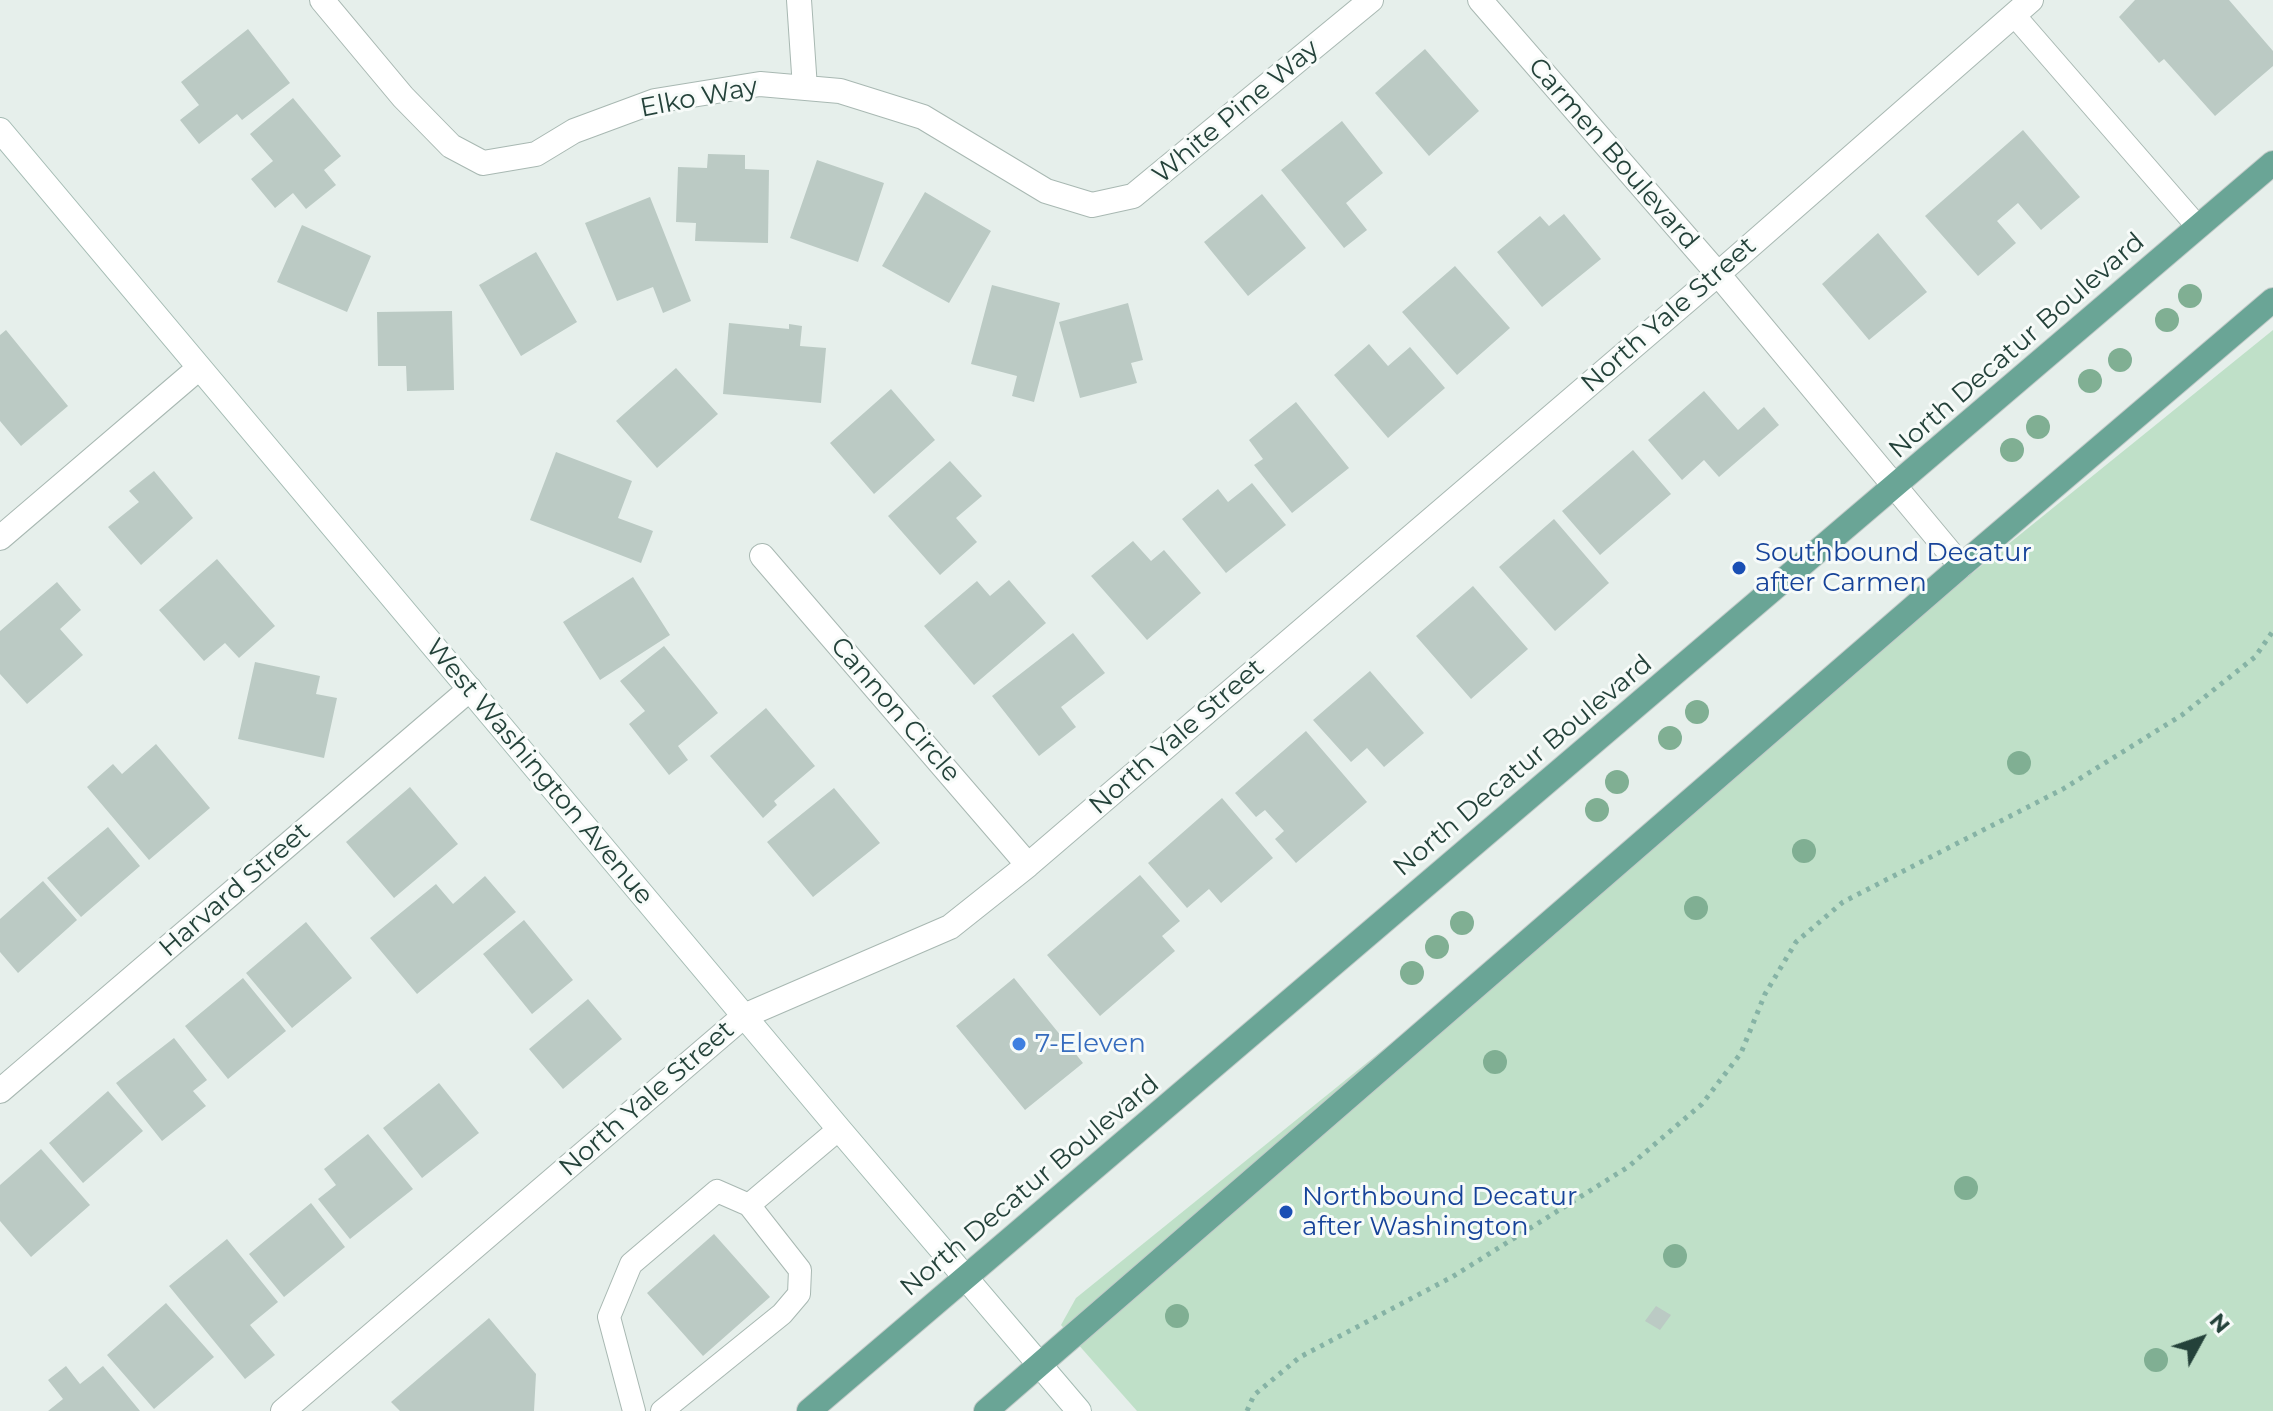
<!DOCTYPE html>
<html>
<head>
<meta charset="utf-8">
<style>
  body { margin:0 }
  #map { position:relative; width:2273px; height:1411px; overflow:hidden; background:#e6efeb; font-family:Montserrat,sans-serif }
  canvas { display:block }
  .north { position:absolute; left:2161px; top:1299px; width:80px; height:80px; -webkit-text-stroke:6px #f7fbf9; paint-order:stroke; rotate:50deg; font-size:22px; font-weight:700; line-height:32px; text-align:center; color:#24423a }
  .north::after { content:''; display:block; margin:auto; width:28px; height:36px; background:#24423a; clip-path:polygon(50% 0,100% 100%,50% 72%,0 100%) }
</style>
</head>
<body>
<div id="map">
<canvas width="2273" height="1411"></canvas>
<div class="north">N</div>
</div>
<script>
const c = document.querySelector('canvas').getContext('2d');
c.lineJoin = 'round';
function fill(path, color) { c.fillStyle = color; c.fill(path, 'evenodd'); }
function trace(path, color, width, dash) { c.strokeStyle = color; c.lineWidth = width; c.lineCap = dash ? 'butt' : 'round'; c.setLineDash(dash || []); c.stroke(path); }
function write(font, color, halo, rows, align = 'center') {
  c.font = font + ' Montserrat,sans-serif'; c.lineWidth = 6; c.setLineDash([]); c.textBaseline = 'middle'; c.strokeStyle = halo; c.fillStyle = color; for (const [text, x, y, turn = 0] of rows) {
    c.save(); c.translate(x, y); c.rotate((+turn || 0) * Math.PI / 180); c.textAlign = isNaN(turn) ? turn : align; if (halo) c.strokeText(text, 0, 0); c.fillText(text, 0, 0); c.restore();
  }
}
fill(new Path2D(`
  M2273,330V1411H1137L1061,1325L1076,1298Z`), '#bfe0c8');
fill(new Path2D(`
  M2135,0H2229L2273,51V66L2215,116L2164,59L2159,63L2119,17Z
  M248,29L290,83L242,120L237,114L199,144L180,120L199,105L181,82Z
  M1425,49L1479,111L1429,156L1375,93Z
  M293,98L341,156L324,170L336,185L306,209L293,193L275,208L251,179L273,161L250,134Z
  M1342,121L1383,173L1346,203L1367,230L1344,248L1281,170Z
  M2023,130L2080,197L2041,230L2018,203L1997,221L2016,243L1978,276L1925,216Z
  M708,154L745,155V169L769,170L768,243L695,241L696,223L676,222L678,167L707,168Z
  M817,160L884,183L858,262L790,238Z
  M925,192L991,231L949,303L882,266Z
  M1262,194L1306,248L1248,296L1204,242Z
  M650,197L691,301L663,313L653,287L617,301L585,223Z
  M1564,214L1601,259L1542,307L1497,252L1540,216L1549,226Z
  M302,225L371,256L347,312L277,282Z
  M1878,233L1927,292L1869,340L1822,284Z
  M536,252L577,322L521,356L479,285Z
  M1455,266L1510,328L1457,375L1402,312Z
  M992,285L1060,303L1034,402L1012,396L1017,376L971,364Z
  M1128,303L1143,360L1131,363L1137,383L1080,398L1059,322Z
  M452,311L454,390L407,391L406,366H378L377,312Z
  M729,323L789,329V324L802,326L800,346L826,348L821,403L723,394Z
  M6,330L68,406L21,446L0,421V335Z
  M1369,344L1388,366L1410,347L1445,388L1388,438L1334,375Z
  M676,368L718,414L657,468L616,421Z
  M891,389L935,440L874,494L830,443Z
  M1704,391L1738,430L1764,407L1779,425L1719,477L1704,460L1682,480L1648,440Z
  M1296,402L1349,468L1292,513L1254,465L1263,459L1249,440Z
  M1633,450L1671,494L1600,555L1562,511Z
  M556,452L632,481L618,518L653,531L641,563L530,520Z
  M950,461L982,496L956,518L977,542L940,575L888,516Z
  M154,471L193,518L141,565L108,527L139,502L129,491Z
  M1252,483L1286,525L1226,573L1182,519L1218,489L1228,502Z
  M1554,519L1609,583L1555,631L1499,567Z
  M1133,541L1151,561L1164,550L1201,593L1147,640L1091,576Z
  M217,559L275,626L239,658L225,643L204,661L159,610Z
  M633,577L670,635L600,680L563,622Z
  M1009,580L1046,623L974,685L924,626L977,581L990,596Z
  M57,582L81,610L60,629L83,655L27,704L0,674V631Z
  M1473,586L1528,649L1471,699L1416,636Z
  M1073,633L1105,673L1061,707L1076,727L1039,756L992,696Z
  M664,646L718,713L678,746L688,760L669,775L629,724L645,711L620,681Z
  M255,662L320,676L316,694L337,698L324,758L238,739Z
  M1370,671L1424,733L1384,767L1367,748L1351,762L1313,720Z
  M766,708L815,766L774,801L777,805L763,818L710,756Z
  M1306,731L1367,802L1296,863L1275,839L1284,831L1265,810L1256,817L1235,793Z
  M156,744L210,808L149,860L87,787L113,764L122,774Z
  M410,787L458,844L394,898L346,842Z
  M834,788L880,843L813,897L767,842Z
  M1222,798L1273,858L1221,903L1209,889L1187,908L1148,863Z
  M108,827L140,866L81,917L47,878Z
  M1140,875L1180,921L1162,936L1175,951L1100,1016L1047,955Z
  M485,876L516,912L417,994L370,938L436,884L453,904Z
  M43,881L77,920L18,973L0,952V919Z
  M524,920L573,980L532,1014L483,954Z
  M306,922L352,978L292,1028L246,973Z
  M243,978L286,1031L228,1079L185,1026Z
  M1014,978L1083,1063L1025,1110L956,1026Z
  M588,999L622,1039L563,1089L529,1049Z
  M174,1038L207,1080L193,1091L206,1106L162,1141L116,1083Z
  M439,1083L479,1133L422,1178L383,1128Z
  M108,1091L143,1131L83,1183L49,1143Z
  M368,1134L413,1189L350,1239L318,1199L336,1185L324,1169Z
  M41,1149L90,1205L31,1257L0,1221V1185Z
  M311,1203L345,1247L284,1297L249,1254Z
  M714,1234L770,1297L703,1356L647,1293Z
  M227,1239L278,1302L250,1325L275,1355L245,1379L169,1286Z
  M166,1303L214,1357L154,1409L107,1355Z
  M1656,1306L1671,1315L1660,1330L1645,1321Z
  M489,1318L536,1374L534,1411H400L391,1402Z
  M66,1366L80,1384L103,1366L140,1411H48L63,1399L48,1380Z`), '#bbcac4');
const lane = new Path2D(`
  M2014,15L2198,227
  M634,1411L609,1317L631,1264L717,1191L749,1205
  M662,1411L782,1314L799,1294L800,1270L749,1205L839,1129`);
const street = new Path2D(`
  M322,0L403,97L451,146L483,163L536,154L574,131L655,101L760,84L840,91L923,117L1046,191L1092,205L1133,196L1371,0
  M799,0L805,88
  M1480,0L1718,274L1961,566
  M0,538L199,368
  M762,556L1028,865
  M0,1091L470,689
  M283,1411L744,1016L950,927L1028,865L1718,274L2031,0`);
const secondary = new Path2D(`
  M0,130L839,1129L1079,1411`);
const primary = new Path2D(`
  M809,1411L2273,163
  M986,1411L1961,566L2273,300`);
trace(lane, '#a8b8b2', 24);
trace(street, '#a8b8b2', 26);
trace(secondary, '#a4bbb3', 26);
trace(primary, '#c2cac8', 26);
trace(new Path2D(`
  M1247,1411L1254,1395L1300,1357L1452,1277L1628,1167L1702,1104L1741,1053L1765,994L1796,942L1843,902L2063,789L2182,715L2255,657L2273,631`), '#86b3a5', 5, [4, 6]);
trace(lane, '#fff', 22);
trace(street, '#fff', 24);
trace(secondary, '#fff', 24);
trace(primary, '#6aa596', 24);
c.fillStyle = '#80af93';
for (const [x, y] of [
  [2190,296],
  [2167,320],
  [2120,360],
  [2090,381],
  [2038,427],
  [2012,450],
  [1697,712],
  [1670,738],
  [2019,763],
  [1617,782],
  [1597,810],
  [1804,851],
  [1696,908],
  [1462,923],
  [1437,947],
  [1412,973],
  [1495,1062],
  [1966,1188],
  [1675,1256],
  [1177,1316],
  [2156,1360]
]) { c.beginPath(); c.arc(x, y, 12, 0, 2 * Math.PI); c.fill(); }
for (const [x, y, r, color] of [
  [1739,568,8,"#1a4fb4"],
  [1019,1044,8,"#3f7fe0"],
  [1286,1212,8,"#1a4fb4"]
]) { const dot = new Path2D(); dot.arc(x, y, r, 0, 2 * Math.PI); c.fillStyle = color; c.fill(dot); trace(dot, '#f7fbf9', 3); }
write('26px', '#24423a', '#f7fbf9', [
  ["Elko Way",699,98,-11],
  ["White Pine Way",1236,112,-40],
  ["Carmen Boulevard",1613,154,49],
  ["North Yale Street",1669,315,-41],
  ["North Decatur Boulevard",2017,346,-41],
  ["Cannon Circle",895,710,49],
  ["North Yale Street",1177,737,-41],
  ["North Decatur Boulevard",1523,766,-40],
  ["West Washington Avenue",539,772,50],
  ["Harvard Street",235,890,-41],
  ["North Yale Street",647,1099,-41],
  ["North Decatur Boulevard",1030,1186,-40]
]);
write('26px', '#164399', '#f7fbf9', [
  ["Southbound Decatur",1755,553],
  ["after Carmen",1755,583],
  ["Northbound Decatur",1302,1197],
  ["after Washington",1302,1227]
], 'left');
write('26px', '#366cbe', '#f7fbf9', [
  ["7-Eleven",1035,1044]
], 'left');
</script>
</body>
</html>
